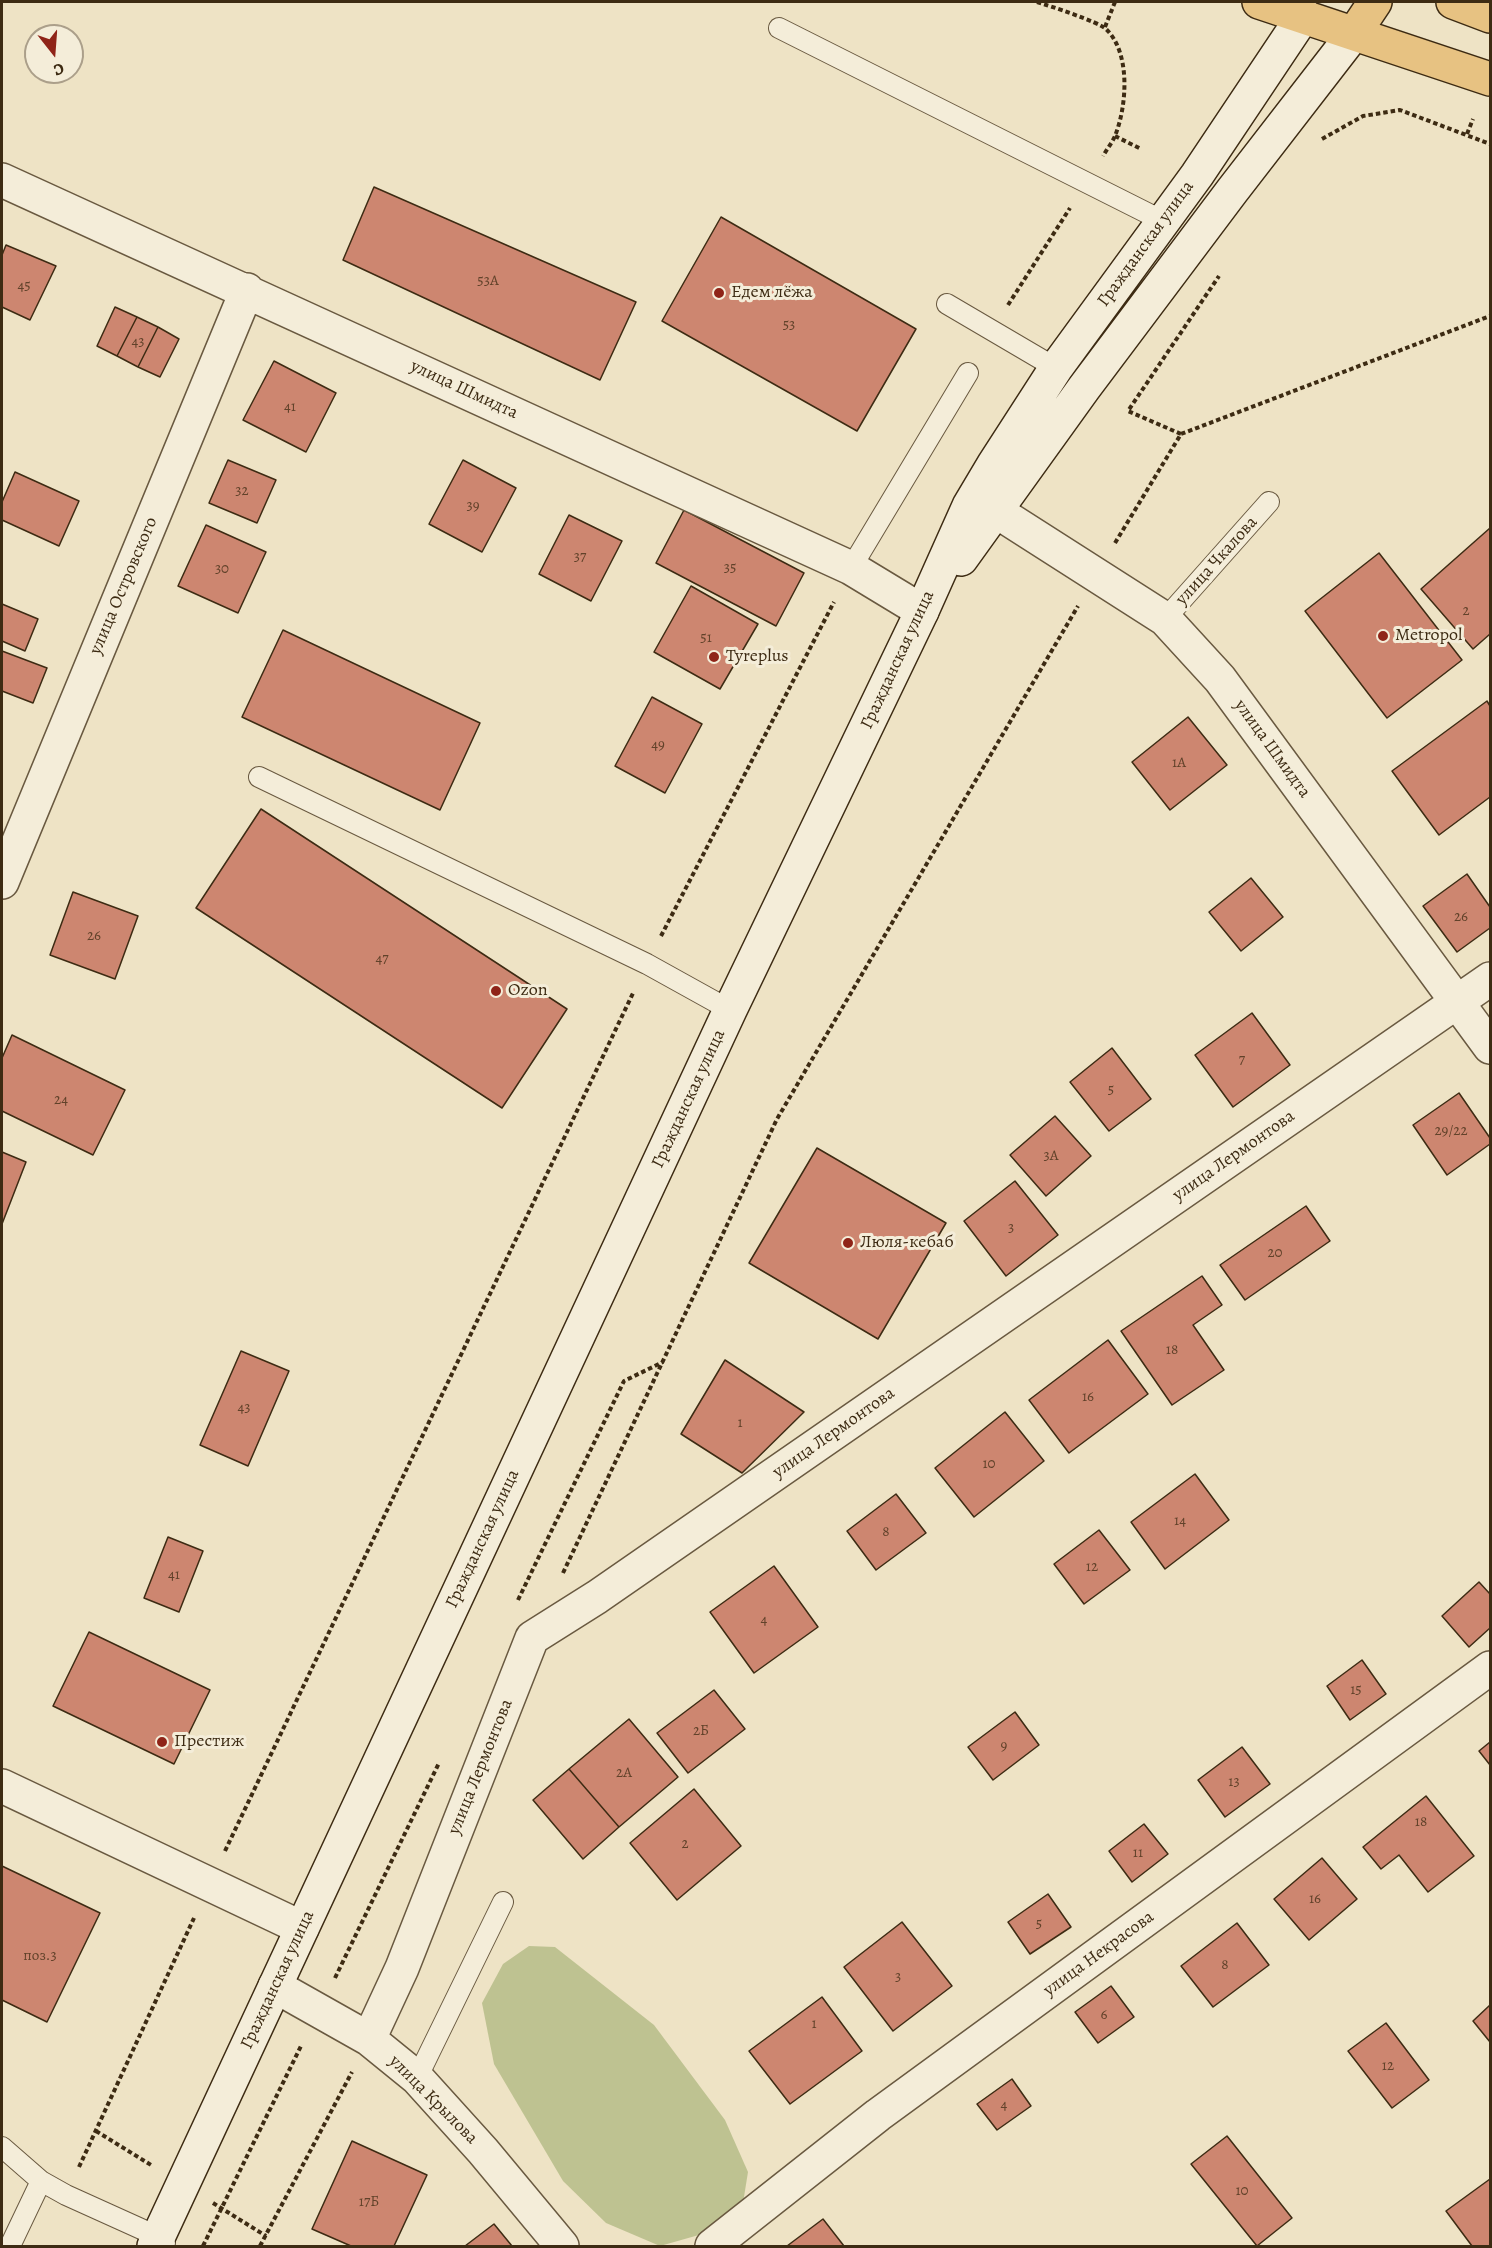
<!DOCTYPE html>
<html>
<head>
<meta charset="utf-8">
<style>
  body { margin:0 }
  #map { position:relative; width:1492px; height:2248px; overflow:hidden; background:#eee3c5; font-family:Alegreya,serif }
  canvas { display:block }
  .frame { position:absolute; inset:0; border:3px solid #3d2b13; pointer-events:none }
  .north { position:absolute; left:24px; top:24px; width:60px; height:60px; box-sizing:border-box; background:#f4edd9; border:2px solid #ab9f8a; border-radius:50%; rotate:163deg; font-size:16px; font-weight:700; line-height:24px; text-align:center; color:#3d2b13 }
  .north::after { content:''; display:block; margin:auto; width:21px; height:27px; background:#8f2418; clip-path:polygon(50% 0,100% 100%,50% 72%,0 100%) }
</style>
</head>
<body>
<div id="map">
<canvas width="1492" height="2248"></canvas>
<div class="frame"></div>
<div class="north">С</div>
</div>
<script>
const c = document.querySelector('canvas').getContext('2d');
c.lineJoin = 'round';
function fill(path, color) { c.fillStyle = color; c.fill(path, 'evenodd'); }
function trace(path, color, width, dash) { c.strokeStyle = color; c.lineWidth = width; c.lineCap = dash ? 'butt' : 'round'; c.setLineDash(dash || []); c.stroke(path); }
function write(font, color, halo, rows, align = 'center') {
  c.font = font + ' Alegreya,serif'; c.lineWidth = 6; c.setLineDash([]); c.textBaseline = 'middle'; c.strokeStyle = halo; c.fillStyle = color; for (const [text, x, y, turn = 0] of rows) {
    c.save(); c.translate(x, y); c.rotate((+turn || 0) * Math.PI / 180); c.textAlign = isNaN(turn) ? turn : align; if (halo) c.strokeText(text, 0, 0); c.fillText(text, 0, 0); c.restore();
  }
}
fill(new Path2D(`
  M529,1946L555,1947L654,2025L725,2120L748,2172L743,2203L713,2231L660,2246L606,2223L563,2181L494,2064L482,2003L503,1964Z`), '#bec291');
const building = new Path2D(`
  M374,187L636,302L600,380L343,260Z
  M721,217L916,329L857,431L662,321Z
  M6,245L56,266L30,320L2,307V255Z
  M115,307L137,317L117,356L97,346Z
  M137,317L158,327L138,367L117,356Z
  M158,327L179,339L160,377L138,367Z
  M274,361L336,393L306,452L243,420Z
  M228,460L276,480L257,523L209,503Z
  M463,460L516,488L482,552L429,524Z
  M15,472L79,501L59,546L2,520V502Z
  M684,510L804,573L776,626L656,563Z
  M569,515L622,541L591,601L539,574Z
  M206,525L266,552L238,613L178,586Z
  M1490,528V634L1473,649L1421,589Z
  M1379,553L1462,660L1387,718L1305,611Z
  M691,586L758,624L720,689L654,652Z
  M2,604L38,619L25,651L2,641Z
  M283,630L480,723L440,810L242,717Z
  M2,651L47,668L33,703L2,691Z
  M652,697L702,724L665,793L615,766Z
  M1487,701L1490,706V797L1439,835L1392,771Z
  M1188,717L1227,765L1170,810L1132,762Z
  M261,809L567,1009L502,1108L196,908Z
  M1467,874L1490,907V928L1457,952L1423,906Z
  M1251,878L1283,917L1241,951L1209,912Z
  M73,892L138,916L115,979L50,955Z
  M1252,1013L1290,1065L1233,1107L1195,1055Z
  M12,1035L125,1090L93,1155L2,1111V1058Z
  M1112,1048L1151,1099L1109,1131L1070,1082Z
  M1459,1093L1490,1138V1144L1447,1175L1413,1125Z
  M1055,1116L1091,1156L1046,1196L1010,1155Z
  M817,1148L946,1223L878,1339L749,1263Z
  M2,1152L26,1162L2,1224Z
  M1015,1181L1058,1235L1006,1276L964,1221Z
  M1306,1206L1330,1241L1245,1300L1220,1265Z
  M1202,1276L1222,1305L1193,1325L1224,1370L1172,1405L1121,1331Z
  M1108,1340L1148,1394L1069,1453L1029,1400Z
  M241,1351L289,1371L248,1466L200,1445Z
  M725,1360L804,1412L742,1473L681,1434Z
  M1005,1412L1044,1461L974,1517L935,1468Z
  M1195,1474L1229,1520L1165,1569L1131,1522Z
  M896,1494L926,1533L876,1570L847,1531Z
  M1099,1530L1130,1570L1084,1604L1054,1564Z
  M168,1537L203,1551L179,1612L144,1598Z
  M774,1566L818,1627L754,1673L710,1612Z
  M1479,1582L1490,1594V1628L1469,1647L1442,1616Z
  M89,1632L210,1690L174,1764L53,1706Z
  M1362,1660L1386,1694L1350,1720L1327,1686Z
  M714,1690L745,1729L688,1773L657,1733Z
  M1015,1712L1039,1745L993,1780L968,1747Z
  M629,1719L678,1777L619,1827L569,1769Z
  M1490,1742V1765L1479,1751Z
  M1242,1747L1270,1784L1225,1817L1198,1780Z
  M569,1769L619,1827L583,1859L533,1800Z
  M694,1789L741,1846L677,1900L630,1843Z
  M1426,1796L1474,1856L1428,1892L1399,1855L1381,1869L1363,1847Z
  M1144,1824L1168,1854L1132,1882L1109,1851Z
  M1322,1858L1357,1899L1309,1940L1274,1899Z
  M2,1866L100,1913L47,2022L2,2000Z
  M1048,1894L1071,1927L1030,1954L1008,1922Z
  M902,1922L952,1986L893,2031L844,1967Z
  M1237,1923L1269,1965L1213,2007L1181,1966Z
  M1111,1986L1134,2017L1098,2043L1075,2012Z
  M822,1997L862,2051L790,2104L749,2051Z
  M1490,2005V2042L1473,2021Z
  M1386,2023L1429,2080L1392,2108L1348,2051Z
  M1012,2079L1031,2106L997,2130L977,2104Z
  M1227,2136L1292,2218L1257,2246L1191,2164Z
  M352,2141L427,2175L394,2246H351L312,2229Z
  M1490,2179V2246H1472L1446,2211Z
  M823,2219L844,2246H787Z
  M494,2224L512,2246H465Z`);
fill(building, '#cd8670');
trace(building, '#3d2b13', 1.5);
const service = new Path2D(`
  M779,28L1163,221
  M947,304L1056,368
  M851,568L968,373
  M1165,619L1269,502
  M259,777L647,964L730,1010
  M417,2078L503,1902
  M2,2147L41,2181L66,2195L159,2237L165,2243
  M10,2246L41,2181`);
const minor = new Path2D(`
  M2,180L851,568L922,611
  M996,511L1165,619L1220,679L1490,1047
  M2,882L247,290
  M2,1786L302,1928
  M275,1986L369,2039L417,2078L483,2151L562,2246
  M369,2039L402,1968L532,1638L597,1597L1490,979
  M712,2246L878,2115L1490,1668`);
const secondary = new Path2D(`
  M961,559L1084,388L1232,191L1355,32
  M154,2246L730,1010L922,611L969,506L994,464L1056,368L1197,175L1304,15`);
const primary = new Path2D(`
  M1259,2L1490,79
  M1453,2L1490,16
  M1355,32L1375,2`);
trace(service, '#695940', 22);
trace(minor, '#695940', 36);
trace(secondary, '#3d2b13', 36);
trace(primary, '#3d2b13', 36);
trace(new Path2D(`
  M1037,2C1050,6 1099,22 1106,29C1131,53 1127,106 1115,136C1112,143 1107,149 1103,156
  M1105,27L1115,2
  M1467,134L1473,119
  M1115,136L1141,149
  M1322,139L1363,116L1400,110L1490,144
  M1008,305L1070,208
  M1181,434L1128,411L1219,276
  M1115,543L1181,434L1490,316
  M661,936L834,602
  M563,1573L777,1119L1078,606
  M518,1600L624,1381L663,1362
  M225,1851L634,991
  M335,1978L439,1763
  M96,2131L151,2165
  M79,2167L194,1918
  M213,2203L266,2236
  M203,2246L302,2044
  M260,2246L352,2072`), '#3d2b13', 4, [4.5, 3]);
trace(service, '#f4edd9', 20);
trace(minor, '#f4edd9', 33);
trace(secondary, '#f4edd9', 33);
trace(primary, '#e7c282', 33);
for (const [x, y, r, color] of [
  [719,293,6,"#8f2418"],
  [1383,636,6,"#8f2418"],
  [714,657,6,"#8f2418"],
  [496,991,6,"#8f2418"],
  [848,1243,6,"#8f2418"],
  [162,1742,6,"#8f2418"]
]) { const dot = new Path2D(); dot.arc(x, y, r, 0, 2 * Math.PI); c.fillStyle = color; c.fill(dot); trace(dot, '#f4edd9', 2); }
write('15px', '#61422a', null, [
  ["53А",488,281],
  ["45",24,286],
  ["53",789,325],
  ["43",138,342],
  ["41",290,407],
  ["32",242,491],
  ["39",473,506],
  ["37",580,557],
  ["35",730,568],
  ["30",222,569],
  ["2",1466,611],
  ["51",706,638],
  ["49",658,745],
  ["1А",1179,763],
  ["26",1461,917],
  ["26",94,936],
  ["47",382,959],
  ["7",1242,1060],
  ["5",1111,1090],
  ["24",61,1100],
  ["29/22",1451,1131],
  ["3А",1051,1156],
  ["3",1011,1228],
  ["20",1275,1253],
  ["18",1172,1350],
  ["16",1088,1397],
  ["43",244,1408],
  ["1",740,1423],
  ["10",989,1464],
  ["14",1180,1521],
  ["8",886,1532],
  ["12",1092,1567],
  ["41",174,1575],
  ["4",764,1620],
  ["15",1356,1690],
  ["2Б",701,1731],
  ["9",1004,1746],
  ["2А",624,1773],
  ["13",1234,1782],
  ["18",1421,1822],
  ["2",685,1844],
  ["11",1138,1853],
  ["16",1315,1899],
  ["5",1039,1924],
  ["поз.3",40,1956],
  ["8",1225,1965],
  ["3",898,1977],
  ["6",1104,2015],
  ["1",814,2024],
  ["12",1388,2066],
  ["4",1004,2105],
  ["10",1242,2191],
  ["17Б",369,2202]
]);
write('18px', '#3d2b13', '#f4edd9', [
  ["Гражданская улица",1146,244,-54],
  ["улица Шмидта",464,390,25],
  ["улица Чкалова",1217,561,-48],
  ["улица Островского",124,586,-67],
  ["Гражданская улица",898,660,-65],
  ["улица Шмидта",1272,749,54],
  ["Гражданская улица",689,1099,-65],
  ["улица Лермонтова",1234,1156,-35],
  ["улица Лермонтова",834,1433,-35],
  ["Гражданская улица",483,1539,-65],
  ["улица Лермонтова",481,1767,-68],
  ["улица Некрасова",1099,1954,-36],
  ["Гражданская улица",278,1980,-65],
  ["улица Крылова",433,2100,45]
]);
write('18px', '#3d2b13', '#f4edd9', [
  ["Едем лёжа",731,293],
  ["Metropol",1395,636],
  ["Tyreplus",726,657],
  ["Ozon",508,991],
  ["Люля-кебаб",860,1243],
  ["Престиж",174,1742]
], 'left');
</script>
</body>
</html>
